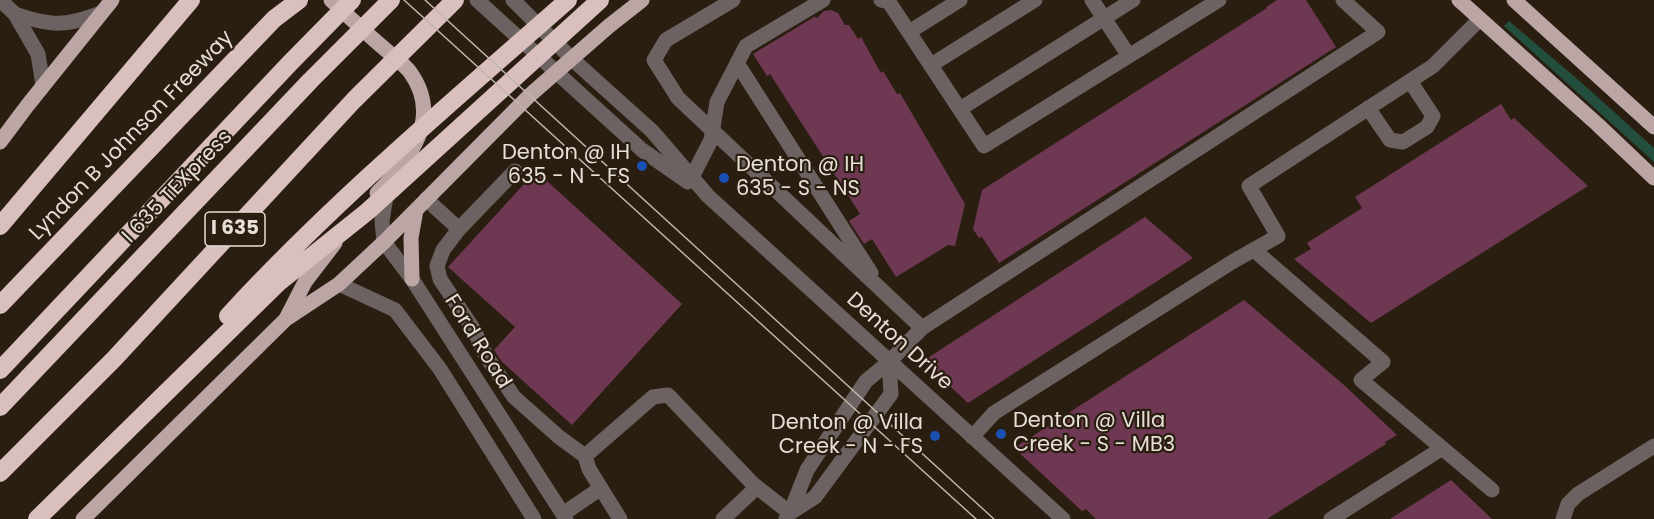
<!DOCTYPE html>
<html>
<head>
<meta charset="utf-8">
<style>
  body { margin:0 }
  canvas { display:block; background:#291e10 }
</style>
</head>
<body>
<canvas width="1654" height="519"></canvas>
<script>
const c = document.querySelector('canvas').getContext('2d');
c.lineJoin = 'round';
function fill(path, color) { c.fillStyle = color; c.fill(path, 'evenodd'); }
function trace(path, color, width, dash) { c.strokeStyle = color; c.lineWidth = width; c.lineCap = dash ? 'butt' : 'round'; c.setLineDash(dash || []); c.stroke(path); }
function write(font, color, halo, rows, align = 'center') {
  c.font = font + ' Poppins,sans-serif'; c.lineWidth = 4.5; c.setLineDash([]); c.textBaseline = 'middle'; c.strokeStyle = halo; c.fillStyle = color; for (const [text, x, y, turn = 0] of rows) {
    c.save(); c.translate(x, y); c.rotate((+turn || 0) * Math.PI / 180); c.textAlign = isNaN(turn) ? turn : align; if (halo) c.strokeText(text, 0, 0); c.fillText(text, 0, 0); c.restore();
  }
}
fill(new Path2D(`
  M1509,21L1582,83L1654,148V162L1504,26Z`), '#234d3c');
fill(new Path2D(`
  M1277,0H1306L1336,47L999,263L982,237L979,238L973,229L982,190L1267,8L1266,7Z
  M831,10L838,13L845,25H849L858,39L861,37L878,68L881,73L883,71L897,94L900,93L965,204L955,246L948,245L896,277L872,239L864,244L849,221L860,214L770,74L767,76L753,54L814,17L817,18L824,11Z
  M1501,104L1511,120L1514,118L1588,186L1371,323L1294,259L1311,249L1307,243L1362,208L1355,197Z
  M536,171L682,304L572,425L502,362L494,350L515,327L448,267Z
  M1145,217L1193,258L968,403L923,361Z
  M1244,300L1344,385L1397,435L1385,442L1386,444L1267,519H1096L1086,509L1082,511L1014,448Z
  M1451,480L1492,519H1390Z`), '#6f3852');
trace(new Path2D(`
  M0,0L15,14L38,54L43,85
  M477,0L642,150L688,182
  M513,0L572,59L652,131L708,196L1063,519
  M733,0L666,40L654,60L678,98L922,328
  M881,0L889,2L984,146L1219,0
  M1092,0L1129,56
  M15,14C51,26 65,27 101,13
  M909,32L960,0
  M737,63L871,273
  M931,65L1035,0
  M1368,108L1390,140L1403,142L1427,127L1433,116L1410,81
  M960,109L1133,0
  M692,177L711,140L717,102L746,46L823,0
  M387,190L382,221L384,242L412,279L566,519
  M426,199L459,229L443,250L437,266L440,279L474,330L486,356L514,397L559,437L585,456
  M459,229L515,171
  M1254,250L1383,362L1361,380L1492,490
  M339,284L395,310L440,369L534,519
  M972,437L994,413L1232,262L1278,236L1249,186L1433,66L1480,19
  M790,513L815,497L891,394L889,362
  M563,514L601,488
  M620,519L589,469L585,456L653,397L668,395L753,484L790,513
  M723,519L757,487
  M786,519L790,513L807,470L866,381L889,362L922,328L1378,32L1343,0
  M1331,519L1441,449
  M1563,519L1568,504L1578,494L1654,446`), '#6d6262', 15);
trace(new Path2D(`
  M331,0C349,17 367,34 386,50C394,57 404,64 410,72C443,118 410,159 377,193
  M1459,0L1597,124L1654,178
  M1514,0L1654,127
  M0,142L27,106L112,0
  M412,279L411,238L416,210
  M286,319L305,282L335,243
  M83,519L286,319L339,284L384,242L530,95L609,26L642,0`), '#bba5a5', 15);
trace(new Path2D(`
  M0,226L191,0
  M0,305L274,19L299,0
  M228,316C333,202 452,102 568,0
  M0,370L290,63L352,0
  M0,407L310,81L391,0
  M0,473L114,359L354,100L455,0
  M37,519L278,283L368,211L600,0`), '#dabfbf', 18);
trace(new Path2D(`
  M404,0L976,519
  M425,0L994,519`), '#bfb7ac', 1.5);
for (const [x, y, r, color] of [
  [642,166,6,"#1a4fb4"],
  [724,178,6,"#1a4fb4"],
  [1001,434,6,"#1a4fb4"],
  [935,436,6,"#1a4fb4"]
]) { const dot = new Path2D(); dot.arc(x, y, r, 0, 2 * Math.PI); c.fillStyle = color; c.fill(dot); trace(dot, '#291e10', 2); }
for (const [x, y, w] of [
  [235,229,60]
]) { const box = new Path2D(); box.roundRect(x - w / 2, y - 17, w, 34, 4.5); c.fillStyle = '#291e10'; c.fill(box); trace(box, '#e7dfd6', 1.5); }
write('bold 20px', '#e7dfd6', null, [
  ["I 635",235,229]
]);
write('21px', '#e7dfd6', '#291e10', [
  ["Lyndon B Johnson Freeway",132,136,-46],
  ["I 635 TEXpress",178,187,-46],
  ["Ford Road",477,342,58],
  ["Denton Drive",899,342,42]
]);
write('21px', '#e7dfd6', '#291e10', [
  ["Denton @ IH",630,154],
  ["635 - N - FS",630,178],
  ["Denton @ IH",736,166,"left"],
  ["635 - S - NS",736,190,"left"],
  ["Denton @ Villa",1013,422,"left"],
  ["Creek - S - MB3",1013,446,"left"],
  ["Denton @ Villa",923,424],
  ["Creek - N - FS",923,448]
], 'right');
</script>
</body>
</html>
